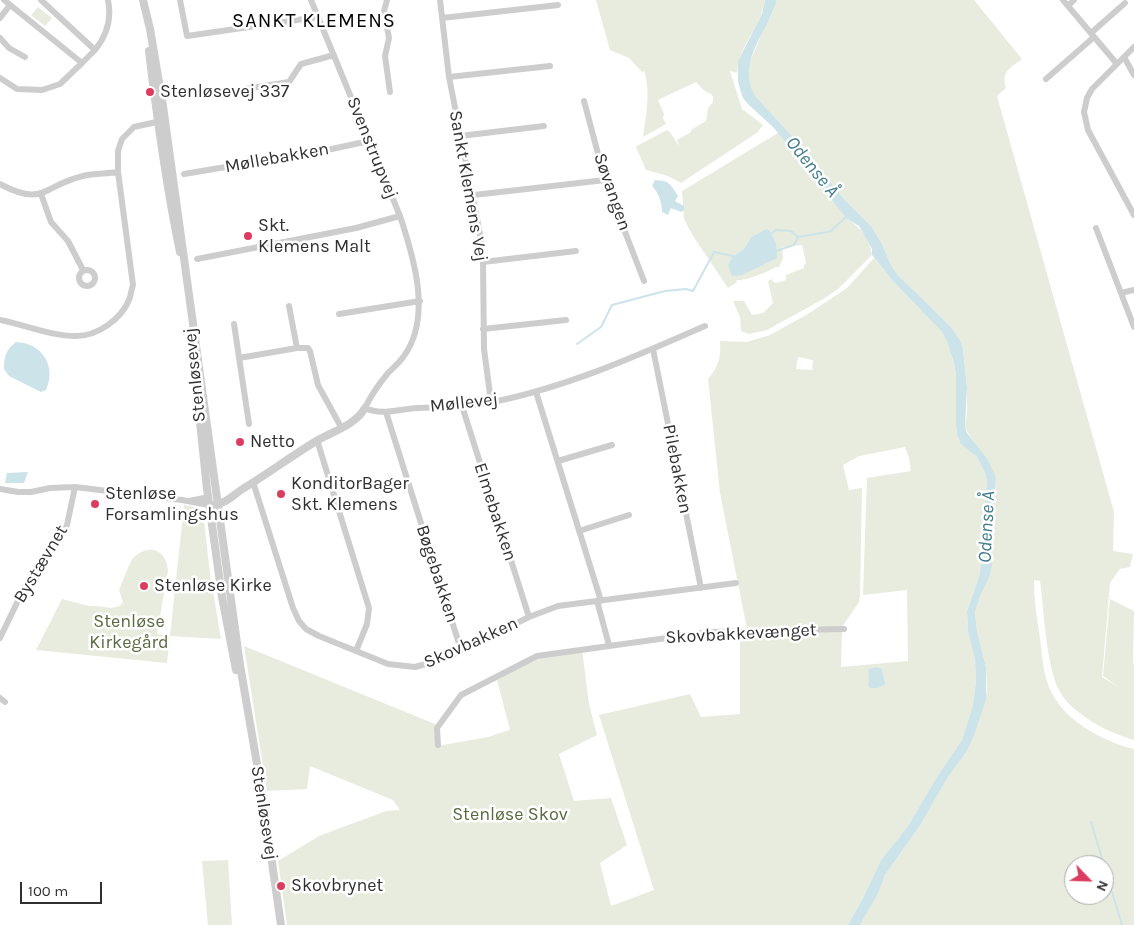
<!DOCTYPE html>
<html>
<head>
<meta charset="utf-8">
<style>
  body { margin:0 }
  #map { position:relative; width:1134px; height:925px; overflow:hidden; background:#fff; font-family:Karla,sans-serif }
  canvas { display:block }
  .north { position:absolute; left:1064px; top:855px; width:50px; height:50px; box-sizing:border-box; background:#fff; border:1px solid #acacac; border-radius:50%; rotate:114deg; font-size:14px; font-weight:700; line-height:20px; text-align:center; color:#303030 }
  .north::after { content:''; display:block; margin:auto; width:18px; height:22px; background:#dc3c5f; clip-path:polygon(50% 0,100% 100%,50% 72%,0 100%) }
  .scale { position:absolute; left:20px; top:882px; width:82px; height:22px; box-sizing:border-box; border:2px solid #303030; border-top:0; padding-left:6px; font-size:15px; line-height:18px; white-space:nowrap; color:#303030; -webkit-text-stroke:4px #fff; paint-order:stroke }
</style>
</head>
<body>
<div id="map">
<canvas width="1134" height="925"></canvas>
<div class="north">N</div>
<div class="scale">100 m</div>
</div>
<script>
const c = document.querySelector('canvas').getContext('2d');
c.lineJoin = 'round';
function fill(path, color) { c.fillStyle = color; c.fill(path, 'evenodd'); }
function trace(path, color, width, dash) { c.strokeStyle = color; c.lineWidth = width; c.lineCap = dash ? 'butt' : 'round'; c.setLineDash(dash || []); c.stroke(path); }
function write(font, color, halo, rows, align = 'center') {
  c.font = font + ' Karla,sans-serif'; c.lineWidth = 5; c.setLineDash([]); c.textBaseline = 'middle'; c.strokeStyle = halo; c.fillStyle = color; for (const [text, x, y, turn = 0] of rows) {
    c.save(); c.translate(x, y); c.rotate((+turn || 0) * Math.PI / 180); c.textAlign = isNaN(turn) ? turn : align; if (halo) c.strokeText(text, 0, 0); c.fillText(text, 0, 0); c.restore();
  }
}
fill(new Path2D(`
  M596,0H765C763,7 762,14 759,20C751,37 738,52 737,73L730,71L742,109L763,125L758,132L681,183L668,176L646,170L636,147L637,146L667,130L670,132L679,146L677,140L691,132V130L706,121L708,108L713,102C714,94 711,94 705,91C702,89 699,85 696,82L658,100L664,114L663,118L666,124L643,137C646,116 651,90 644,71L642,72L629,58L610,50Z
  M776,0H974L1022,59C1010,68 1001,72 1006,88L997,96L1114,512L1113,551L1133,554L1130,567L1120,569L1110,583L1102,677L1120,688L1103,676L1110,599L1134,611L1133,663L1134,664V740C1109,733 1071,714 1059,690C1046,665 1044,610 1040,581L1034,580C1034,599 1037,619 1040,638C1042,655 1043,672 1049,687C1062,720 1102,741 1134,749V925H860L878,894L885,875L921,824L948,777L967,751L974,736L987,691L986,667L977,631L975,612L981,594L990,576L992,566V520L996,478L965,428L967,413V387L963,349L960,340L951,327L898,275L892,267L882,244L872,227L844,199L793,137L754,95C742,74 749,64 758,43C760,39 761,33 763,29C769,20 775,11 776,0ZM1074,865H1104V895H1074Z
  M38,7L52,18L45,26L31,15Z
  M778,133L846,218C860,226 870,239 872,255L838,289L825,298L767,330L749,334L741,331L740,317L733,301H744L752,315L763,313L773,303L768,281L772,279L773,282L777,283L786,280V275L804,268V265L806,263L802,245L782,247L783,258L779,267H776C770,271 743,282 736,280L737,282L728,288L693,236L684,219L682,191ZM766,229L770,230L776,243L733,256L744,249L751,237Z
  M874,258L892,280L942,332L947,340L954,363L956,375V424L957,435L959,440L977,457L985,473L987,482L982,532L980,574L967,611L968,632L975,660L976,681L973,705L962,740L938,775L908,826L881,860L863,898L848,925H287L278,861L319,836L386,811L400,810L393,800L310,766L307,789L267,791L244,646L435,724L437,746L488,737L510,730L497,680L537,658L582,649L589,704L597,735L559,754L574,801L611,798L627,845L600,863L611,906L654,890L599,715L690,694L701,717L740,714V634L842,630L841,667L908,661L907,590L863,595L867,478L911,471L909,458L905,447L859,456L843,465L849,490L862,488L860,595L859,602L842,627L747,629L720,493L708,379C719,366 721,358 720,341L747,342L770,335L808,314L847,288ZM798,357L813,360L812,370L796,369ZM882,669L884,680L868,685L870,680L868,673Z
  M184,505L199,508L203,511L210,574L221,639L170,636L167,663L36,650L62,599L89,606H96L111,608L120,606L123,602L119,590C123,582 129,562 134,557C150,543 166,550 168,570L157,634L170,636Z
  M228,860L232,925H208L202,861Z`), '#e8ecde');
fill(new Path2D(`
  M765,0H776V3C766,34 736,63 755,96L793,137L844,199L872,227L882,244L892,267L898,275L951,327L960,340L963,349L967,387L965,428L967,433L988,460L996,478L992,520V566L990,576L981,594L975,612L977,631L986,667V699L974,736L967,751L948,777L921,824L885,875L878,894L860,925H848L863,898L881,860L908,826L938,775L962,740L973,705L976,681L975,660L968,632L967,611L980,574L982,532L987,482L985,473L977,457L961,444L957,435L956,424V375L954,363L947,341L942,332L892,280L872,255V249L862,231L859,226L846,218L774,128L748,104L743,98L738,82V61L762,14Z
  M655,180C669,181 670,183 678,196L675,201L684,206V210L681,212L671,208L668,215L662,212C662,203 659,193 652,186Z
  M766,229L770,230L776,243L777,258L742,275L732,276L728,265L733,256L744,249L751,237Z
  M16,342C42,343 57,366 46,390L41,392L9,376L4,369C4,357 6,349 16,342Z
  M28,472L24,483H5L7,473Z
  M877,667L882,669L885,684L878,688H870L868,685C870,680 867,674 869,669Z`), '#cce3ea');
trace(new Path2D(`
  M772,233L776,230L791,231L798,237L827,232L831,231L847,216
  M776,251L794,245L798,237
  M577,344L601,327L612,305L665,291L686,289L693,291L714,252L733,256
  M1091,822L1104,865
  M1104,866L1122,925`), '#cce3ea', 2);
trace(new Path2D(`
  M4,0L82,63L95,50L41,0
  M180,0L187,36L318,17
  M311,0L400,216C414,258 432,317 404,356C399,363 393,368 388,373C379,384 371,395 365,408C382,416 398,409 417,408C442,407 468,407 493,402C567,387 637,356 705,326
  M387,0L384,11L389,38L385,56L390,92
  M440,0L449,77L480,234L483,262L484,349L491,402
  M1063,0L1117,64
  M1068,6L1074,0
  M0,18L10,5
  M442,18L558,5
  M1091,33L1125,3
  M0,38L9,48L25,57
  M1134,47L1092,89L1087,98L1084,112L1088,130L1134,215
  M95,50C107,35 112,19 108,0
  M1124,57L1134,75
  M449,77L550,66
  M0,78L17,89L42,90L60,84L82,63
  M1046,79L1094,37
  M213,94L289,82L301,64L334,55
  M584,101L605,180L644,281
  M460,136L544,126
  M184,174L327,150L369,141
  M0,184C45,208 43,185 83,176C94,173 106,174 118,172
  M41,194L51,222L68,241L83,270
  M474,195L605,180
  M1096,228L1134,327
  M197,259L356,228L400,216
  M483,262L576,251
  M79 278a8 8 0 1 1 16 0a8 8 0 1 1-16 0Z
  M1121,293L1134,290
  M289,306L297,348
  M339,314L420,301
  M0,320C25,325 51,336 76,336C98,336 121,319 129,300C131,296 131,290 133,285L118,172V151L122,139L134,127L161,121
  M234,324L249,424
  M483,329L566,320
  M653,349L701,588
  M239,358L297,348H308L310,351L318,385L341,427
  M536,392L601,601
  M462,406L529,617
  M386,412L461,650
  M317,440L369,608L367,624L356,651
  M558,461L612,445
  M253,482L293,608L299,621L306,629L319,636L388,664L415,667L444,659L529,617L558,606L736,583
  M0,489L18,492H31L50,488L75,487L182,500L209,505
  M189,501L209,497
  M579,531L629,515
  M597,601L609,645
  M0,638L28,580L61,537L67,525L75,487
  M0,698L5,702
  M438,745L437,728L461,695L537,656L710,632L844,629`), '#cdcdcd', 6);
trace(new Path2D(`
  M143,0L150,29L163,106L240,665L262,793L281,925
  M149,51C157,118 166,185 180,252
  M191,335L207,489L222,597L236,670
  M214,505C227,503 233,495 244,488C269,473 293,455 318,440C334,431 355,425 365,408`), '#cdcdcd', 8);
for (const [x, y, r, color] of [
  [150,92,5,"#dc3c5f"],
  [248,236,5,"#dc3c5f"],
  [240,442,5,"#dc3c5f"],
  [281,494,5,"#dc3c5f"],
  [95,504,5,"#dc3c5f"],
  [144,586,5,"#dc3c5f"],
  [281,886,5,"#dc3c5f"]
]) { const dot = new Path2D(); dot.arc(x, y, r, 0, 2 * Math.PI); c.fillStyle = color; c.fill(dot); trace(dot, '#fff', 2); }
write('18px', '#303030', '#fff', [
  ["Stenløsevej 337",160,92],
  ["Skt.",258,226],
  ["Klemens Malt",258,247],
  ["Netto",250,442],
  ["KonditorBager",291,484],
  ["Skt. Klemens",291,505],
  ["Stenløse",105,494],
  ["Forsamlingshus",105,515],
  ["Stenløse Kirke",154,586],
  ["Skovbrynet",291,886]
], 'left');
write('18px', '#303030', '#fff', [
  ["Svenstrupvej",372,148,68],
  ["Møllebakken",277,158,-10],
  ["Sankt Klemens Vej",468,186,80],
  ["Søvangen",612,192,71],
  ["Stenløsevej",195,375,-96],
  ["Møllevej",464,403,-6],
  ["Pilebakken",677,469,79],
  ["Elmebakken",495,512,72],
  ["Bystævnet",41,564,-59],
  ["Bøgebakken",437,574,72],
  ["Skovbakkevænget",741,634,-3],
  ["Skovbakken",471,643,-24],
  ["Stenløsevej",264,813,81]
]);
write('18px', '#59693f', '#fff', [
  ["Stenløse",129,622],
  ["Kirkegård",129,643],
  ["Stenløse Skov",510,815]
]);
write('italic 19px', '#427b8e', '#fff', [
  ["Odense Å",812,167,51],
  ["Odense Å",987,527,-87]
]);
c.letterSpacing = '1px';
write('20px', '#000', '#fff', [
  ["SANKT KLEMENS",314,21]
]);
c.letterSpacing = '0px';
</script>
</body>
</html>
